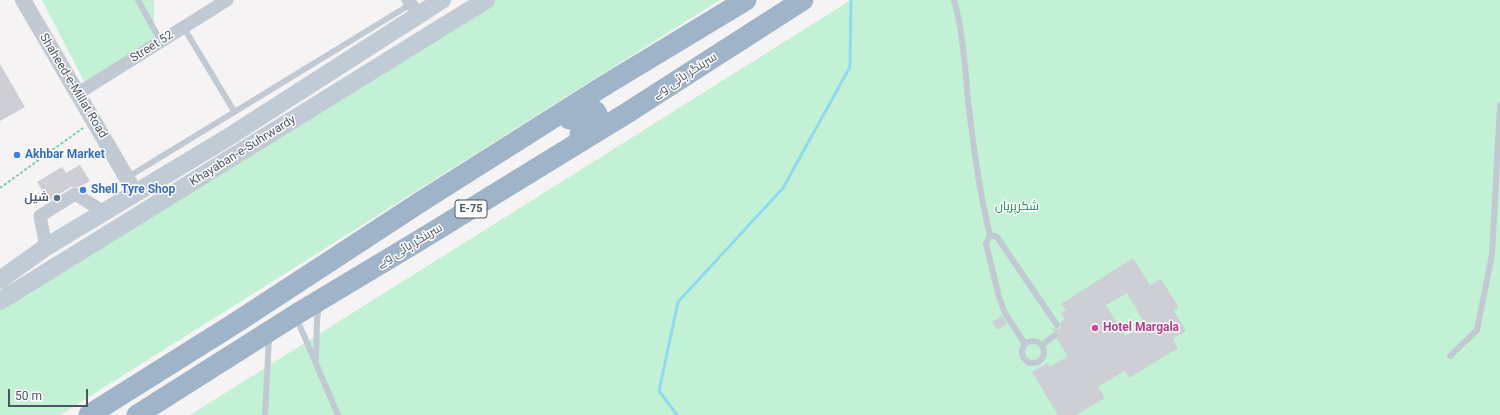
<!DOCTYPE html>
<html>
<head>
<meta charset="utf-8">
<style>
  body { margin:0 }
  #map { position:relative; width:1500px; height:415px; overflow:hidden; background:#f5f3f3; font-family:Roboto,sans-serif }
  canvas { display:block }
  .scale { position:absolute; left:8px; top:389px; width:80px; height:18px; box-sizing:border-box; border:2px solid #4a5661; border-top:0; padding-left:5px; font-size:12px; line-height:14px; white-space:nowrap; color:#4a5661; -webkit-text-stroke:3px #fff; paint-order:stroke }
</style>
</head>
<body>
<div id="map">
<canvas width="1500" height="415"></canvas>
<div class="scale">50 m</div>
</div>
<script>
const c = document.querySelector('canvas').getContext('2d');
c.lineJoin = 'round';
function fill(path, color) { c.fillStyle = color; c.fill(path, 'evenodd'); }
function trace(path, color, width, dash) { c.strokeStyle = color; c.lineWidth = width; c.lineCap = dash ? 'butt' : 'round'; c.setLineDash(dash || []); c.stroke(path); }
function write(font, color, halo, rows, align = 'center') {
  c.font = font + ' Roboto,Cairo,sans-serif'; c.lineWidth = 3; c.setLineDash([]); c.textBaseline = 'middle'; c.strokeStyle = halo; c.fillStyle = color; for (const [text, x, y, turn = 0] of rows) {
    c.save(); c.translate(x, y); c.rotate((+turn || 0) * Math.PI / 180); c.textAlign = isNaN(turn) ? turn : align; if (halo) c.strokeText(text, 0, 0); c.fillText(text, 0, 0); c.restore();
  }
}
fill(new Path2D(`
  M42,0H154V40L86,85Z
  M496,0H720L60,415H0V308Z
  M851,0H1500V415H190Z`), '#c3f1d5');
trace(new Path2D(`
  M677,415L659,391L678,302L783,188L850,67L851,0`), '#90daee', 3);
fill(new Path2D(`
  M0,64L25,107L0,121Z
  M80,165L90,181L79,187H71L48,201L37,182L62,167L66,173Z
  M1133,258L1150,285L1161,279L1179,308L1174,311L1186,331L1173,339L1178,348L1129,378L1124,371L1098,387L1105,398L1076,415H1058L1032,372L1047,363L1050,367L1068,356L1057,339L1059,333L1053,331L1051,328L1059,329L1061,327V322L1065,320L1061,313L1066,310L1061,304ZM1127,293L1145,324L1125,336L1106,305Z
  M1002,316L1007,324L997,330L992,322Z`), '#cdcfd5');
trace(new Path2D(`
  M0,188L83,128`), '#7ad0a6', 2, [3, 2]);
trace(new Path2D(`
  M138,0L161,42
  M954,0C963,32 965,67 968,100C973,145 979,191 990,235L986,244L999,297L1005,313L1025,344
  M184,28L234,111
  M128,177L411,4
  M990,235L997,237L1057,325
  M296,317L338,415
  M1022 352a11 11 0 1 1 22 0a11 11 0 1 1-22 0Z
  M1042,345L1055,335
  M1450,356L1477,330L1492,255L1500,105
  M316,360L317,320L319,305
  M265,415L269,337`), '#c1cad2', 6);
trace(new Path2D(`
  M408,0L419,15
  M77,94L227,0
  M46,247L40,216L75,194L104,212`), '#c1cad2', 13);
trace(new Path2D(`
  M23,0L135,192`), '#c1cad2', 16);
trace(new Path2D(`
  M0,280L46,247L227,138L442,0
  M0,301L486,0`), '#c1cbd6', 18);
trace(new Path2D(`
  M569,119C578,114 594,101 598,117L596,124L580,134
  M89,415L237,322L422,201L607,84L746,0
  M137,415L295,315L420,240L627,113L803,0`), '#9fb4c9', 21);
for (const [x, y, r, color] of [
  [17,155,4,"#3f7fe0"],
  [83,190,4,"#3f7fe0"],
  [57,198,4,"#5c6f8a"],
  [1095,328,4,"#d1479c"]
]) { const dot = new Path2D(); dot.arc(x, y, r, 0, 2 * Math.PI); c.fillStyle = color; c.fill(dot); trace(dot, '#fff', 1.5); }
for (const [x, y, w] of [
  [471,209,32]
]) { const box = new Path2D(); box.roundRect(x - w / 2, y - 9, w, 18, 3); c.fillStyle = '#fff'; c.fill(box); trace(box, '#4a5661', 1); }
write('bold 11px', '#4a5661', null, [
  ["E-75",471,209]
]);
write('12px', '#4a5661', '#fff', [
  ["Street 52",152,47,-32],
  ["سرینگر ہائی وے",685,76,-33],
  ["Shaheed-e-Millat Road",73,86,59],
  ["Khayaban-e-Suhrwardy",243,151,-32],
  ["سرینگر ہائی وے",410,246,-31]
]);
write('bold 12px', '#366cbe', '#fff', [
  ["Akhbar Market",25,155],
  ["Shell Tyre Shop",91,190]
], 'left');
write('bold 12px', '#4e5e75', '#fff', [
  ["شیل",49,198]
], 'right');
write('12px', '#17864f', '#fff', [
  ["شکرپریاں",1017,207]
]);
write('bold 12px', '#b23c85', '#fff', [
  ["Hotel Margala",1103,328]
], 'left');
</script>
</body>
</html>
